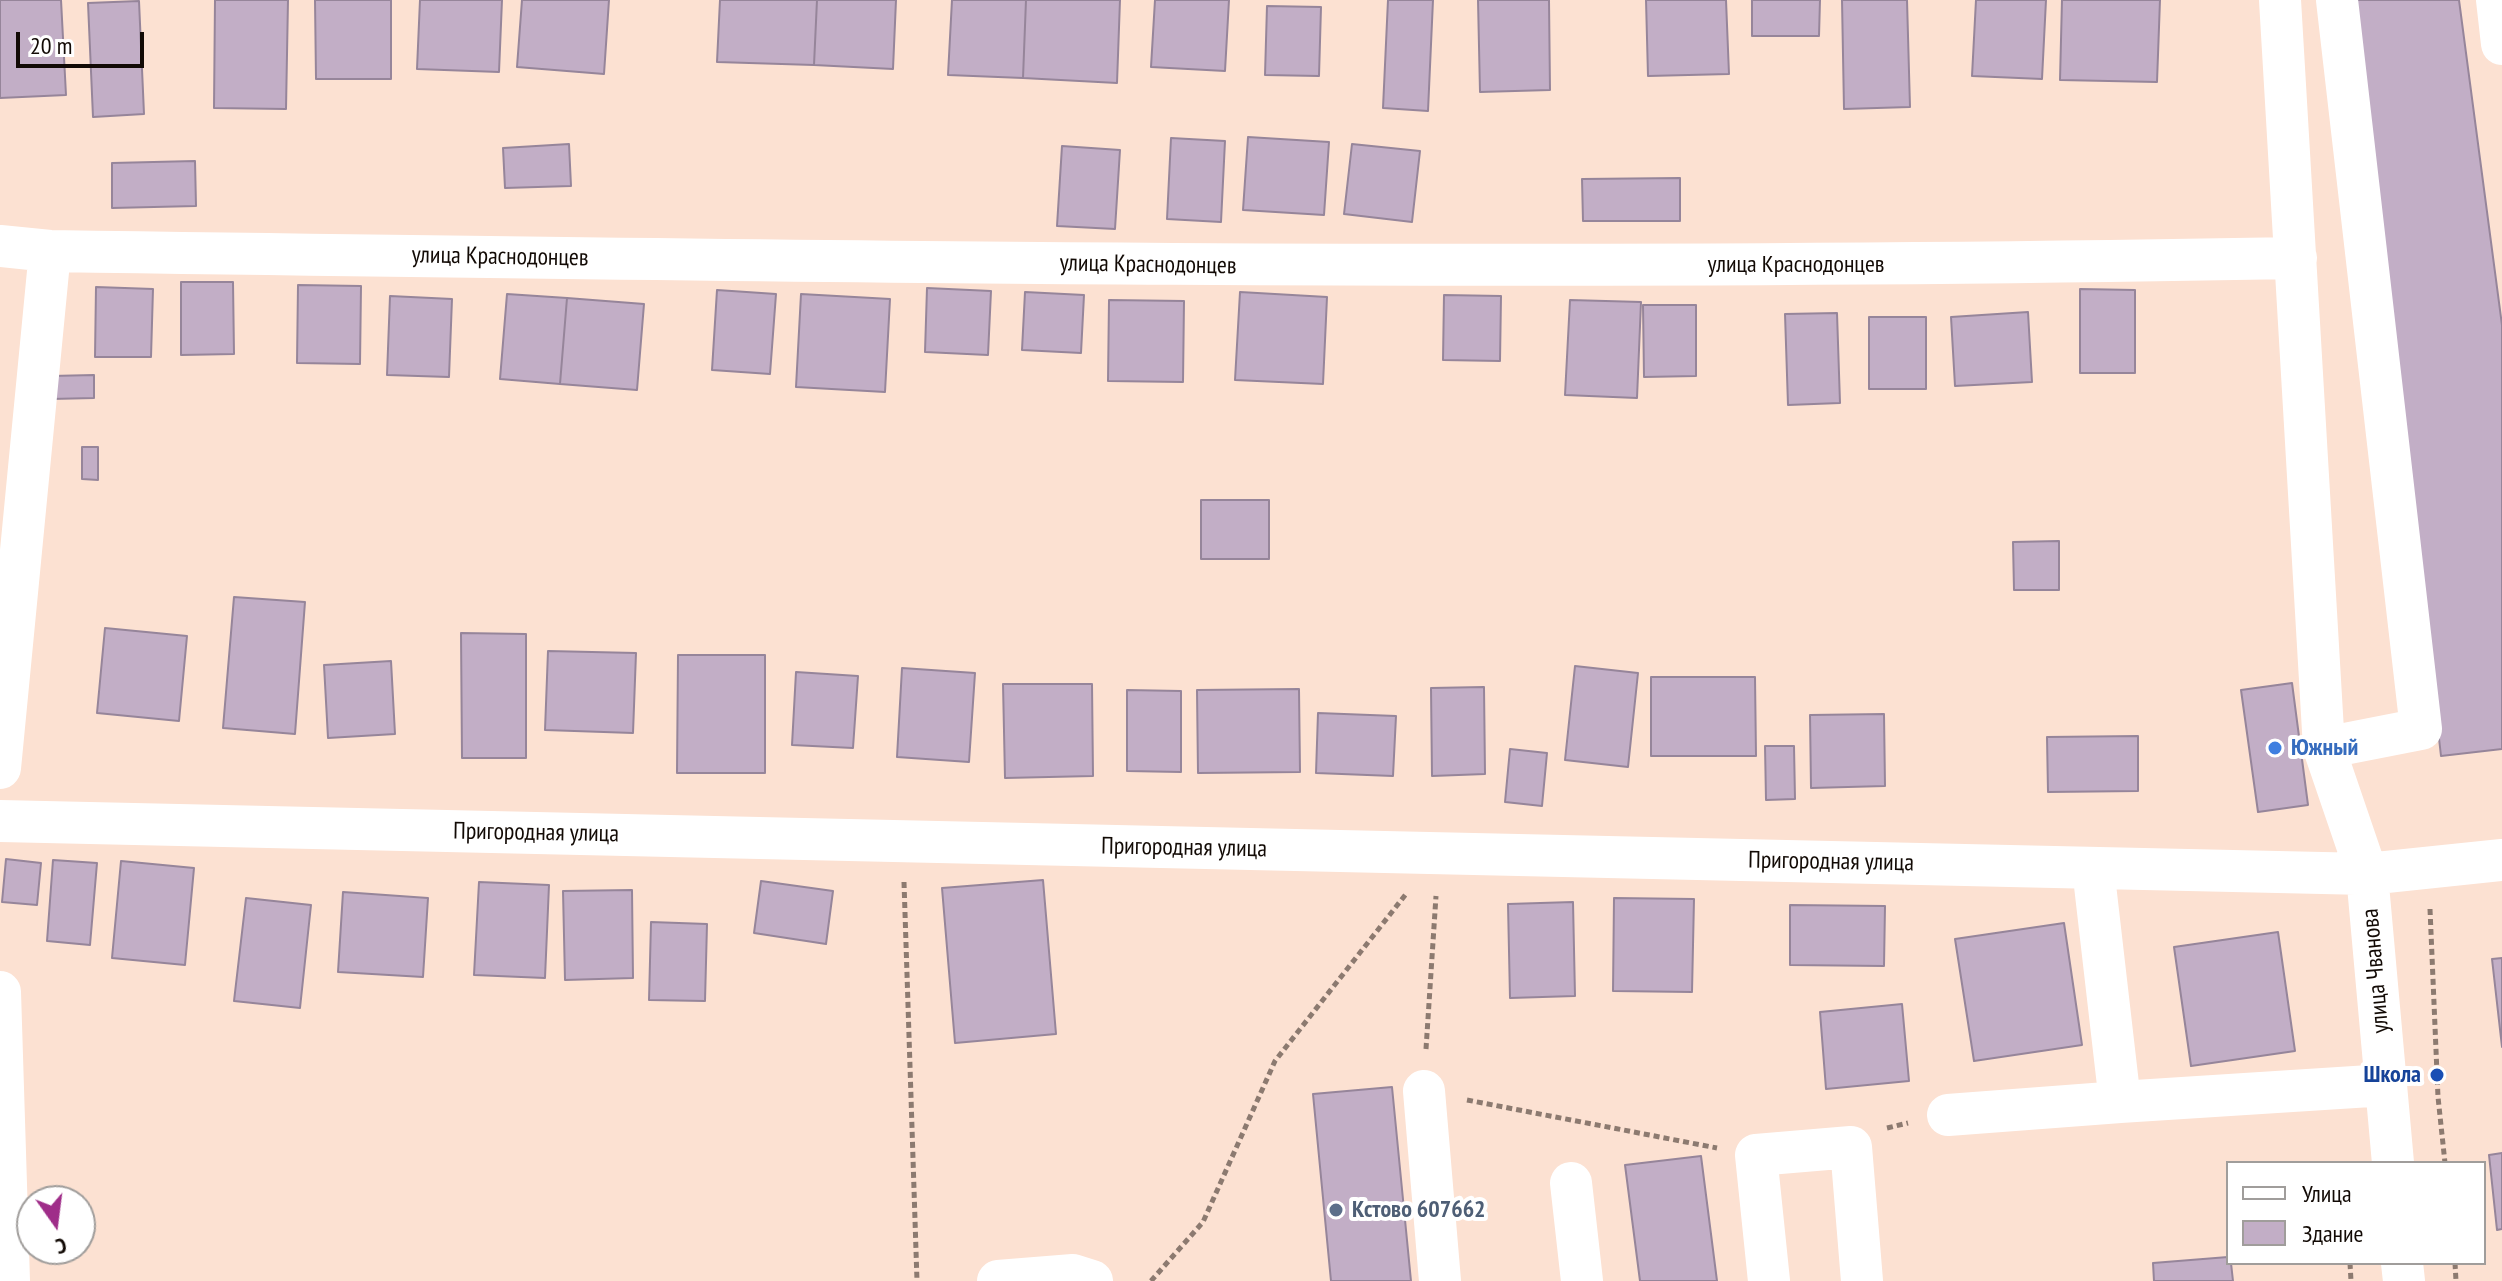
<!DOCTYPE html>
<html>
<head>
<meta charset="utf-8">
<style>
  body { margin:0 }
  #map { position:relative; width:2502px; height:1281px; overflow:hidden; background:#fce1d2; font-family:"PT Sans Narrow",sans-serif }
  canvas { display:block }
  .legend { position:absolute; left:2226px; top:1161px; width:260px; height:104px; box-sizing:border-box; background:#fff; border:2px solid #a09d9b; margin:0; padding:10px 14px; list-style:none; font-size:24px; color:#120a05 }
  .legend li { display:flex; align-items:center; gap:16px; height:40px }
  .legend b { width:40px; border:2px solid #a09d9b }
  .north { position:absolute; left:16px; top:1185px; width:80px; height:80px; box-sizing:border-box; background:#fff; border:2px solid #a09d9b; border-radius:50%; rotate:166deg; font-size:22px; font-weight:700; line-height:32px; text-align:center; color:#120a05 }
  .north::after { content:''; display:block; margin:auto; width:28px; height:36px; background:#9f2d89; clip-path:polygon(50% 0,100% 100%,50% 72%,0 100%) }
  .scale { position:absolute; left:16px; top:32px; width:128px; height:36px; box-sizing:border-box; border:4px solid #120a05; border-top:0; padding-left:10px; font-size:24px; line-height:28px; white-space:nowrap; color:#120a05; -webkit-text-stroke:6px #fff; paint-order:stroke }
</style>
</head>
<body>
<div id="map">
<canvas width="2502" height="1281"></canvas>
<ul class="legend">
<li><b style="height:10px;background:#fff"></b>Улица</li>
<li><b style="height:22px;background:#c2aec6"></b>Здание</li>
</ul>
<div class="north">С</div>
<div class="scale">20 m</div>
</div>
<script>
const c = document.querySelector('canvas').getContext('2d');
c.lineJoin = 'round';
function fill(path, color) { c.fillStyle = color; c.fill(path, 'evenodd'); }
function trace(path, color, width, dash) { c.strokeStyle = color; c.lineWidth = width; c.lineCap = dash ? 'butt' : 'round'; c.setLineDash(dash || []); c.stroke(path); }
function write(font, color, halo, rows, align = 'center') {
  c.font = font + ' "PT Sans Narrow",sans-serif'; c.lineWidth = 8; c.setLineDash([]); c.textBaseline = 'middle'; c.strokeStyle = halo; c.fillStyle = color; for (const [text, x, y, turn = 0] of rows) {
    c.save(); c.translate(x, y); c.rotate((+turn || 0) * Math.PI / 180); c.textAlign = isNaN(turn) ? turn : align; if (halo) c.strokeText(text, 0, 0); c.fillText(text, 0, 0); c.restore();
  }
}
const building = new Path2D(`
  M0,0H61L66,95L0,98Z
  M215,0H288L286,109L214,108Z
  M315,0H391V79H316Z
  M420,0H502L499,72L417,69Z
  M522,0H609L604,74L517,67Z
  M720,0H817L814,65L717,62Z
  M817,0H896L893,69L814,65Z
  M952,0H1026L1023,78L948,75Z
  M1026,0H1120L1117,83L1023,78Z
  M1155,0H1229L1225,71L1151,67Z
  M1388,0H1433L1428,111L1383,108Z
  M1478,0H1549L1550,90L1480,92Z
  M1646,0H1726L1729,74L1648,76Z
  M1752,0H1820L1819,36H1752Z
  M1842,0H1907L1910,107L1844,109Z
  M1976,0H2046L2042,79L1972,76Z
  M2062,0H2160L2157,82L2060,80Z
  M2356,0H2459L2502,325V749L2441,756Z
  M139,1L144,114L93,117L88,3Z
  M1267,6L1321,7L1319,76L1265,75Z
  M1248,137L1329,142L1324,215L1243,210Z
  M1171,138L1225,141L1221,222L1167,219Z
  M569,144L571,186L505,188L503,148Z
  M1352,144L1420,151L1412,222L1344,214Z
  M1062,146L1120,150L1115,229L1057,226Z
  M195,161L196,206L112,208V163Z
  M1680,178V221H1583L1582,179Z
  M181,282H233L234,354L181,355Z
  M298,285L361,286L360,364L297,363Z
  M96,287L153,289L151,357H95Z
  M927,288L991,291L988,355L925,352Z
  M2080,289L2135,290V373H2080Z
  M717,290L776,294L770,374L712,370Z
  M1025,292L1084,295L1081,353L1022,350Z
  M1240,292L1327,297L1323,384L1235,380Z
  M507,294L567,298L560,384L500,379Z
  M801,294L890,299L885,392L796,387Z
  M1444,295L1501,296L1500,361L1443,360Z
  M390,296L452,299L449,377L387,375Z
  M567,298L644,304L637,390L560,384Z
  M1109,300L1184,301L1183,382L1108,381Z
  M1570,300L1641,302L1637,398L1565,395Z
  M1643,305H1696V376L1644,377Z
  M2028,312L2032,382L1955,386L1951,317Z
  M1837,313L1840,403L1788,405L1785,314Z
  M1869,317H1926V389H1869Z
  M94,375V398L51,399V376Z
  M82,447H98V480L82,479Z
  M1201,500H1269V559H1201Z
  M2059,541V590H2014L2013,542Z
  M234,597L305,602L295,734L223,728Z
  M105,628L187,636L179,721L97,713Z
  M461,633L526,634V758H462Z
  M548,651L636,653L633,733L545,730Z
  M678,655H765V773H677Z
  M391,661L395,734L328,738L324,665Z
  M1575,666L1638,673L1628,767L1565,760Z
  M902,668L975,673L969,762L897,757Z
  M796,672L858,676L853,748L792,745Z
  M1651,677H1755L1756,756H1651Z
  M2292,683L2308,805L2258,812L2241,690Z
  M1003,684H1092L1093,776L1005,778Z
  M1484,687L1485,774L1432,776L1431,688Z
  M1299,689L1300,772L1198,773L1197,690Z
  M1127,690L1181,691V772L1127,771Z
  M1318,713L1396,716L1393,776L1316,773Z
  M1884,714L1885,786L1811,788L1810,715Z
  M2138,736V791L2048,792L2047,737Z
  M1765,746H1794L1795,799L1766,800Z
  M1510,749L1547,753L1542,806L1505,802Z
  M6,859L41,863L37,905L2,902Z
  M53,860L97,863L90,945L47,941Z
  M121,861L194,868L185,965L112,958Z
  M1043,880L1056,1034L955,1043L942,888Z
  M761,881L833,891L826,944L754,933Z
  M479,882L549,885L545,978L474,975Z
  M632,890L633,978L565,980L563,891Z
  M343,892L428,898L423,977L338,972Z
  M246,898L311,905L300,1008L234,1001Z
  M1614,898L1694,899L1692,992L1613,991Z
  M1573,902L1575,996L1510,998L1508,904Z
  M1790,905L1885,906L1884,966L1790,965Z
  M651,922L707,924L705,1001L649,1000Z
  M2064,923L2082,1045L1974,1061L1955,939Z
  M2278,932L2295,1051L2191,1066L2174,947Z
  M2502,958V1047L2492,959Z
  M1902,1004L1909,1081L1826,1089L1820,1012Z
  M1392,1087L1411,1281H1331L1313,1094Z
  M2502,1153V1229L2497,1230L2489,1155Z
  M1701,1156L1717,1281H1640L1625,1165Z
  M2228,1257V1263H2231L2233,1281H2154L2153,1263Z`);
fill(building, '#c2aec6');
trace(building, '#96859a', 2);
trace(new Path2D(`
  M904,882L917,1281
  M2430,909L2438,1097L2445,1163
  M1426,1049L1436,896
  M1467,1100L1717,1148
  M1887,1128L1908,1123
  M2350,1263L2351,1281
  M2455,1263L2456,1281
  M1151,1281L1203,1222L1275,1061L1406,894`), '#8c7a70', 5, [6, 4]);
trace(new Path2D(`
  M2280,0L2324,748L2367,874L2393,1163
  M2497,0L2502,44
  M0,246L50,251C799,262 1547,272 2296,258
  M2324,748L2421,729L2337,0
  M0,768L50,251
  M0,821L2367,874L2502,860
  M2093,868L2120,1102L2386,1085
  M0,992L9,1281
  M1424,1091L1440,1281
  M1948,1115L2120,1102
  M1571,1183L1582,1281
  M2402,1263L2404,1281
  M998,1281L1073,1275L1092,1281
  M1769,1281L1756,1155L1851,1147L1862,1281`), '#fff', 42);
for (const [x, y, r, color] of [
  [2275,748,8,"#3f7fe0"],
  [2437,1075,8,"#1a4fb4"],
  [1336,1210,8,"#5c6f8a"]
]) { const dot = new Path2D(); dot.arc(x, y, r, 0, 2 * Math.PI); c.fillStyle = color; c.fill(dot); trace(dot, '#fff', 3); }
write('24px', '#120a05', '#fff', [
  ["улица Краснодонцев",500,257,1],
  ["улица Краснодонцев",1148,265,1],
  ["улица Краснодонцев",1796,265],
  ["Пригородная улица",536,833,1],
  ["Пригородная улица",1184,848,1],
  ["Пригородная улица",1831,862,1],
  ["улица Чванова",2376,971,-95]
]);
write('bold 24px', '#366cbe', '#fff', [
  ["Южный",2291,748]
], 'left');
write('bold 24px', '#164399', '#fff', [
  ["Школа",2421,1075]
], 'right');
write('bold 24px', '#4e5e75', '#fff', [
  ["Кстово 607662",1352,1210]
], 'left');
</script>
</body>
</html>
